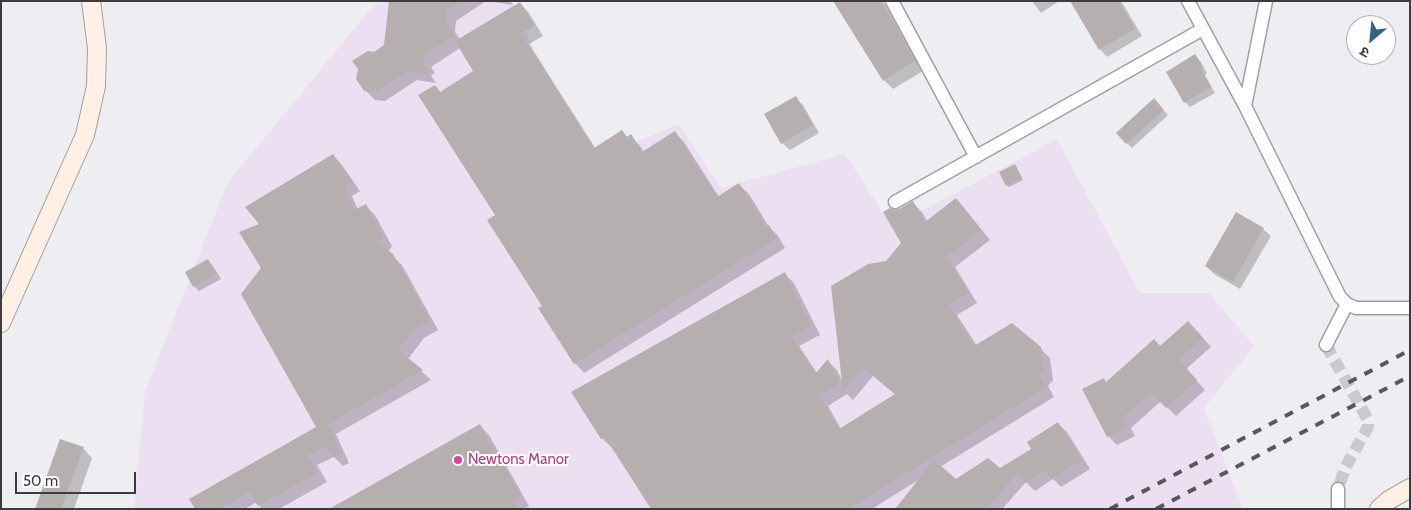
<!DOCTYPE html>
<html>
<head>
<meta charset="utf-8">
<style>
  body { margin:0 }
  #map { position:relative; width:1411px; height:510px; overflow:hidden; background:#eeeef2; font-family:Cabin,"Noto Sans Devanagari",sans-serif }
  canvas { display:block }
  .frame { position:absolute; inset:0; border:2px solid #3c3c3e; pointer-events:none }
  .north { position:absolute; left:1346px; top:15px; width:50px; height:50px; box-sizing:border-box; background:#fff; border:1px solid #b1b1b2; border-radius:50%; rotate:208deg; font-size:14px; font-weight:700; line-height:20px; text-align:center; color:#3c3c3e }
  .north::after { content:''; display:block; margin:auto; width:18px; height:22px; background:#336683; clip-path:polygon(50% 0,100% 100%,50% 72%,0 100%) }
  .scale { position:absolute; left:15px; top:472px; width:121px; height:22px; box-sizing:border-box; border:2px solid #3c3c3e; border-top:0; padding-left:6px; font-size:15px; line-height:18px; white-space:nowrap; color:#3c3c3e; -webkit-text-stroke:4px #fff; paint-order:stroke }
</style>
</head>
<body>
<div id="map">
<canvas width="1411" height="510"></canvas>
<div class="frame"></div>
<div class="north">उ</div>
<div class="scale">50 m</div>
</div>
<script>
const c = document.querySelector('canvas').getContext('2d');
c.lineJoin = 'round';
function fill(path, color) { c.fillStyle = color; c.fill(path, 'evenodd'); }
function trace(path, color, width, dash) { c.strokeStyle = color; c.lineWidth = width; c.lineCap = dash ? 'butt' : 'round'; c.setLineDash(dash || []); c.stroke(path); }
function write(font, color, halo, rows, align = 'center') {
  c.font = font + ' Cabin,sans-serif'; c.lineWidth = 4; c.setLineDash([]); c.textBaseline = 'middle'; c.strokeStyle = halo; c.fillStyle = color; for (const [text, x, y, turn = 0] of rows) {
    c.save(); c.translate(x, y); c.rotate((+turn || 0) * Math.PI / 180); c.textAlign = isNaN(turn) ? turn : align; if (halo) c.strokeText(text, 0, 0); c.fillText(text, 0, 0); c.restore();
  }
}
fill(new Path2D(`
  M383,1H512L537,55L598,158L678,124L721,188L845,154L892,227L1057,139L1140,293H1209L1254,346L1204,408L1243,509H134L145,391L228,182L374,5Z`), '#eddff2');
fill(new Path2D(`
  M392,1H510L513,5L486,1L456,21L455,32L460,39L520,3L529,13L543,36L529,44L596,149L622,132L628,138L631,136L640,146L644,152L675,133L684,142L719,197L739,185L749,194L769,227L778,236L785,248L584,373L575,363L544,306L497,215L435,86L441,93L475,71L460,48L431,67L435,73L431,75L436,83L417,80L385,101L375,100L365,90L374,53L385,46Z
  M834,1H883L905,36L923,71L893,89L884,80Z
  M1032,1H1059L1041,13Z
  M1072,1H1121L1142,36L1107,57L1100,49Z
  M1195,56L1200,61L1207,73L1205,75L1215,93L1190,107L1185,102Z
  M796,98L803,105L819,133L790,150L782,143Z
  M1158,105L1168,115L1132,148L1117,133Z
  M333,155L342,165L360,191L352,196L358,210L365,205L375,215L392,246L388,252L402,265L438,330L424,338L408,359L431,380L336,434L349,463L343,466L334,457L317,465L327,482L279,509H262L257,502L245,509H196L317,428L262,268L261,225Z
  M1015,165L1023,180L1009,187L1007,185Z
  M956,199L965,209L990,240L955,267L977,303L957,315L977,346L1040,348L1050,358L1053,380L1048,386L1054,397L940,467L956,480L1000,470L1033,449L1058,424L1067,432L1090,469L1061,487L1053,479L1035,491L1026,482L1002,509H900L920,479L872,509H652L613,447L612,448L602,438L572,392L785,274L794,283L820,335L799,346L817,373L828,361L837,370L843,383L886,262L903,243L894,211L913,203L922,212L927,221ZM873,376L896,395L841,429L828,406L847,394L853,400Z
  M1263,229L1271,236L1240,289L1214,274L1206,266Z
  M208,261L213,266L221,279L199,291L194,286L186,273Z
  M1197,331L1211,347L1186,369L1205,390L1176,416L1161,401L1131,428L1135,436L1117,445L1108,436L1103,379L1107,383Z
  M479,425L489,435L529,506L524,509H331Z
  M83,448L92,458L74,509H36Z`), '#0003');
fill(new Path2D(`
  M389,1H462L447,11L446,22L455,35L422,57L426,63L423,65L428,74L407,71L375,92L364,91L356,79L358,69L352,61L368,51L374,52L384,45Z
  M833,1H881L896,26L915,61L883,81Z
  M1070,1H1119L1135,29L1099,50Z
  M520,2L535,26L521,34L594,148L622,130L627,137L631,134L642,152L675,131L717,197L739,183L766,226L769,225L777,238L574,364L538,308L542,306L487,220L495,215L418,95L435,85L440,92L473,71L455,41Z
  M1195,54L1204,68L1201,69L1211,87L1184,103L1166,72Z
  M796,96L813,125L781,144L764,114Z
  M1154,98L1164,110L1126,144L1116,133Z
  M333,154L352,182L344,186L354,210L366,204L383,236L378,243L393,254L430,320L414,329L398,350L423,370L328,424L341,453L332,457L327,447L308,455L318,472L258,506L249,492L219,509H195L189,499L316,427L241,294L261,268L239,232L259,224L245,207Z
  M1015,164L1022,178L1006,186L999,172Z
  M956,198L981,230L946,257L969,293L949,305L974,346L1012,323L1041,347L1044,371L1039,376L1046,387L848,509H651L605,437L601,439L571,392L785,272L811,326L791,336L815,374L828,359L839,383L819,396L839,429L895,394L863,367L843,391L831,286L868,264L886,261L901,243L883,212L890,208L894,210L899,209L913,201L925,222Z
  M1236,212L1264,228L1233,282L1205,266Z
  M208,259L217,274L193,287L185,272Z
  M1188,321L1203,338L1178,359L1197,380L1166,408L1151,392L1122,418L1127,427L1107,437L1082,389L1104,378L1106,382L1154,339L1160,346Z
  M1058,422L1082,460L1051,479L1045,470L1025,483L1018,472L996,498L982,509H895L934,460L956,479L988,458L1000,468L1031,449L1027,442Z
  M480,424L521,496L513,500L518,509H329Z
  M60,439L84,447L61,509H35Z`), '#b5b0af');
trace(new Path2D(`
  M1326,345L1368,420V427L1345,468L1338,489`), '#cacace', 12, [12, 6]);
const street = new Path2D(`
  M892,1L976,157
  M1188,1L1245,106L1340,297L1347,304L1356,308H1410
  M1245,106L1266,1
  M895,202L1203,29
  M1326,345L1347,304
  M1338,509V489`);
const secondary = new Path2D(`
  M1,323L85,135L96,86L97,48L91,1
  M1379,509L1389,500L1410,488`);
trace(street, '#a0a0a4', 15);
trace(secondary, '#a0a0a4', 20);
trace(street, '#fff', 12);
trace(secondary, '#ffefe5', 18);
trace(new Path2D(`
  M1110,509L1410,350
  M1156,509L1410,376`), '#58585a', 4, [9, 9]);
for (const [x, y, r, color] of [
  [458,460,5,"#d1479c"]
]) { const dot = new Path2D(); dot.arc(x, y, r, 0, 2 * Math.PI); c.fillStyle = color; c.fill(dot); trace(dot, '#fff', 2); }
write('15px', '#b23c85', '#fff', [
  ["Newtons Manor",468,460]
], 'left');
</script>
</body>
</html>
